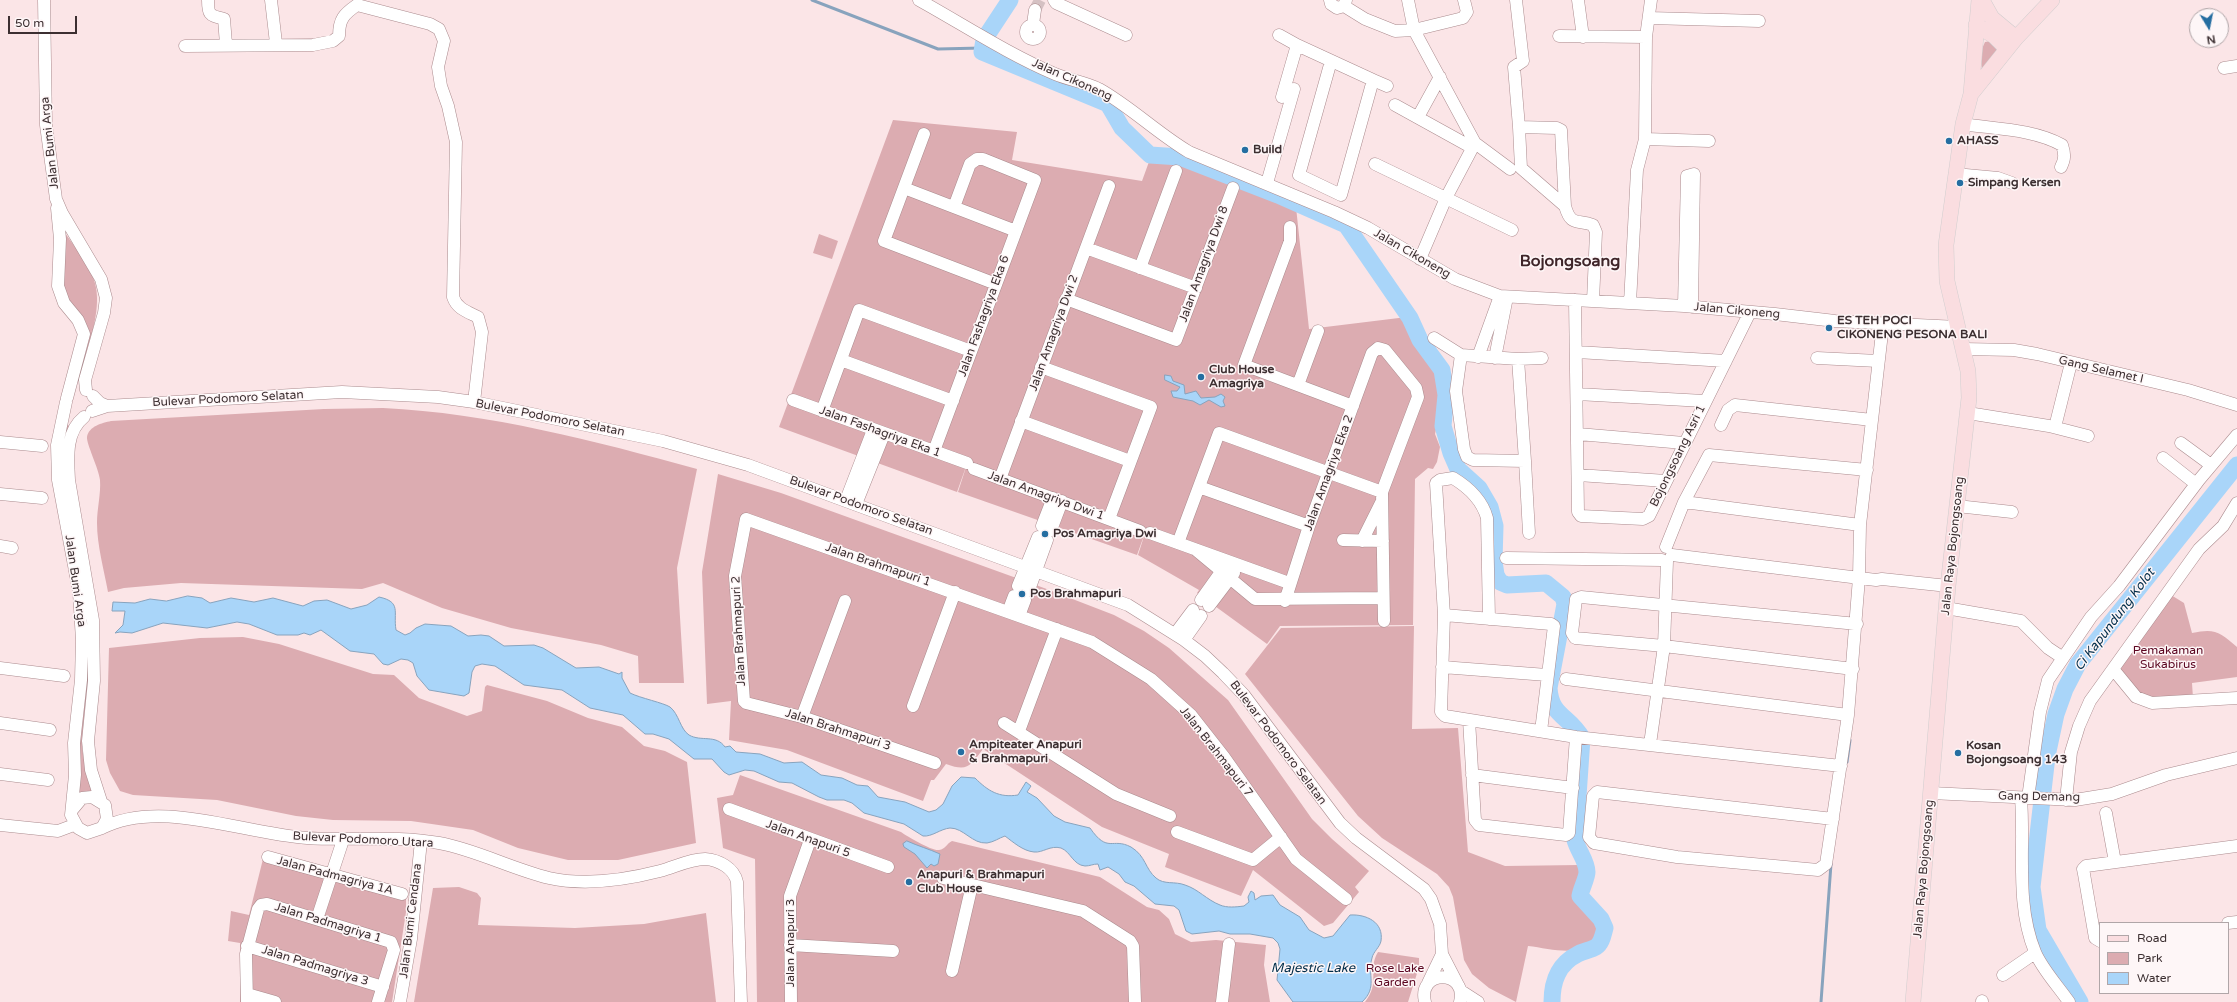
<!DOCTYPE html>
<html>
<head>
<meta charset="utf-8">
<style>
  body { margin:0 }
  #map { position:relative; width:2237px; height:1002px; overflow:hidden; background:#fbe5e7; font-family:"Varela Round",sans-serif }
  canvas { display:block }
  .legend { position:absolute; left:2099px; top:922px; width:130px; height:72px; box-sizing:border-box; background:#fef6f7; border:1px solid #b0a6a8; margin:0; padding:5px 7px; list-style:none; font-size:12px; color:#3c2f31 }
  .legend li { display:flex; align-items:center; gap:8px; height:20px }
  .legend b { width:20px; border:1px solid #b0a6a8 }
  .north { position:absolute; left:2189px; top:8px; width:40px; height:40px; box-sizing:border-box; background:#fef6f7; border:1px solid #b0a6a8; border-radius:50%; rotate:170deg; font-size:11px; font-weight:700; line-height:16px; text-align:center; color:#3c2f31 }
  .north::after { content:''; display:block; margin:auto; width:14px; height:18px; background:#256ea1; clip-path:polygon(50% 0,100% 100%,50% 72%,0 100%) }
  .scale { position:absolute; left:8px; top:16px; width:69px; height:18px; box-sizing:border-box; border:2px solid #3c2f31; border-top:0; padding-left:5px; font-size:12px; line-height:14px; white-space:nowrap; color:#3c2f31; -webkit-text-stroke:3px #fef6f7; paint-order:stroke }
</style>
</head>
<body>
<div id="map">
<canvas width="2237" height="1002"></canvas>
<ul class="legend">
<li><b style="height:5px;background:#fadde0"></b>Road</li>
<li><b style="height:11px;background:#dcacb1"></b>Park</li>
<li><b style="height:11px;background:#a9d5f9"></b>Water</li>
</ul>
<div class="north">N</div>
<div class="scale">50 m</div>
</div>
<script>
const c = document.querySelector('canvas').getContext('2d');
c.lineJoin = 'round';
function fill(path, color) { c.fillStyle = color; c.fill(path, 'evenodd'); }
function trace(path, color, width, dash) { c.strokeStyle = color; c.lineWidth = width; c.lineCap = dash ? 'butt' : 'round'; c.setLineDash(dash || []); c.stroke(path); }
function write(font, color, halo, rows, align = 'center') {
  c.font = font + ' "Varela Round",sans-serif'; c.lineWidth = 3; c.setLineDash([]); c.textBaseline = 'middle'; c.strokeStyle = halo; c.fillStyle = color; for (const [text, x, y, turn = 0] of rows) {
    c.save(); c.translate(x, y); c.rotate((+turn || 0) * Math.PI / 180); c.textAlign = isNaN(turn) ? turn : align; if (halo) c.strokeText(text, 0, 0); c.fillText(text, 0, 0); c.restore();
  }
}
fill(new Path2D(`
  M1991,41L2000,52L1982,70L1980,53L1985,42Z
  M893,120L1017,132L1012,160L1142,181L1150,159L1171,157L1296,207L1309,329L1407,317L1414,339L1444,377L1441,408L1435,434L1440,447L1437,462L1433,469L1428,468L1415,479L1413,625L1280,626L1267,644L1197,593L1199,590L1138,555L1147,527L1137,555L958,492L968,461L957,492L779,427Z
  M62,229C97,277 105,284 90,343C86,358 84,374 75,386L88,338L64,296Z
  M819,234L838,241L832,259L813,253Z
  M383,408C489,413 595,441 697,469L677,568L684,683H639L638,656L601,645L511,628L442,608L383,583L362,589L181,583L124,588L108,592C104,570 97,545 97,523C97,509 101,494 100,480C99,469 86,443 87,437C89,426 102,423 111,421L324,409Z
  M67,424L69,426L89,621L88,697L82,748L87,777L93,793L79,794V747L85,686L61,454Z
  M718,474L781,493L1044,588L1114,615L1144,631L1169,648L1228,700L1312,819L1332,839L1369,871L1355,887L1359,892L1333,923L1324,926L1253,870L1241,896L1165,867L1169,854L1102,827L983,749C970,766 968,772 946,764L934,780H931L923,801L787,750L729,740L731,701L707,704L702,572Z
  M2171,595L2184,603L2192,633C2215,628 2220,632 2237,647V677L2192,683L2193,698H2142L2116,668Z
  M1414,626L1412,729L1458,728L1468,852L1505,866L1579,865L1581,860C1587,879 1573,883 1577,899C1581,913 1599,914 1602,933C1586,960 1554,949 1528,946L1516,1002L1489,988L1472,974L1464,960L1453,897L1449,887L1437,874L1382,838L1358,816L1245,674L1281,628Z
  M243,637L279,644L373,674L394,675L419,698L467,716L482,711L485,687L487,685L547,701L588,718L622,727L644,746L665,751L687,762L696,843L618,860H568L518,848L473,830L411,821L333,820L296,816L217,800L133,795L120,791L110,773L106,760L109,648L200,638Z
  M740,775L901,832C908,837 932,851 939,850C946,849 946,844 952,841L1100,877L1147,907L1159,910L1169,919L1175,934L1191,942L1216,940L1266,945L1264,965L1270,1002H757L755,859L723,848L717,798L733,795Z
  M265,851L406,889V912L392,1002H240V943L228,941L231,911L249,915Z
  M459,887L477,893L481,898L478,925L575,928L644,924L706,913L716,1002H414L433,888Z
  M1378,952L1419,958V967L1408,1002H1365C1381,982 1367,970 1378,952Z`), '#dcacb1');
const water = new Path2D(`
  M1165,375L1171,376L1173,381L1184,385L1185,394L1196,391L1201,398L1215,397L1221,394L1225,397L1223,401L1225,406L1221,407L1209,400L1200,405L1193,401L1173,397L1171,391H1177L1180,387L1165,380Z
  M188,596L202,598L210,603L231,598L254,602L273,598L303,606L314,601L327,600L351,609L367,605L379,597C402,602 393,612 396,630L405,635L410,633L416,628L425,624L451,626L468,636L481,635L489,636L504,646L534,645L543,648L576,668L599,667L619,674L622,672V678L630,693C640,698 664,703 670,707C679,714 680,729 689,735C701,742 716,734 725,747L730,746L736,752L760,754L784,763L802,762L821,775L842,778L857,785L868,786L878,797L905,802L929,812L936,810L943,804L952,786L961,777L975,778C988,791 999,798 1018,795L1026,782L1031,786L1027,792L1037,798L1054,816L1065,822L1090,828C1108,854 1112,837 1131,847C1146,856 1145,869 1156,878C1164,885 1175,881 1185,885C1198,889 1207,900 1220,905C1227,908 1236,907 1244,906L1249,902L1248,897L1251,891L1254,893L1255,900L1261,896L1273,895L1280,905L1300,917L1309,930L1324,938L1333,936L1350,915C1366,914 1384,922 1381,941C1380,947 1373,952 1372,958C1367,975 1378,987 1362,1002H1293L1277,980L1280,949L1278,943L1273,938L1250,934H1230L1219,931L1192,934L1186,931L1179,910L1174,906L1155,904L1134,886L1125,882L1119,874L1108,867L1100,870L1098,864C1093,864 1090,866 1085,866C1073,865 1071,852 1061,848C1050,845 1043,853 1034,852C1023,851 1013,842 1005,836C999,838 994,842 987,843C972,844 964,828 950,828C940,829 932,837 923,836L904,824L864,813L852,803L844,800H827L819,797L792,783L779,782L754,771L745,770L729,775L724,772L712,759H694L669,739L653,734H645L623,715L590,708L562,690L524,685L495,666L482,664L475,666L472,672L469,693L464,696L429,690L417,676L413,663L408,660L401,659L388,665L383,664L374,654L350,651L321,630L310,635L304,633L298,635H277L249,624L237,622L207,628L163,623L132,633L120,632L115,633L123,625L125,611H112L113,602L135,603L150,599L166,601Z
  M907,841C918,846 929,849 940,854L938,864L934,866L931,864L927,868L915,854L904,847L903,844Z`);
fill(water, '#a9d5f9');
trace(water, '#88a3bd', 1);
trace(new Path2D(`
  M812,0L938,49L982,48
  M1847,762L1850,740
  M1821,1002L1831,864`), '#88a3bd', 3);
trace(new Path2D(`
  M987,35L1010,0
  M984,40L982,52L1108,104L1122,128L1150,155L1180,157L1278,195L1346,225L1410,318L1420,340L1442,370L1446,395L1443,426L1451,453L1458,469L1479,488L1490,507L1495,526L1494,561L1496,575L1500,582L1507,585L1546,583L1563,597L1565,604L1549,688C1551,717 1569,715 1582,738L1575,840C1578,851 1587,861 1587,872C1587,878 1581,889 1580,896L1601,919L1605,928C1603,935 1602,943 1596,947C1591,950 1584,951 1578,954C1558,964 1552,981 1552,1002
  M2080,1002L2038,930L2032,887L2047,756L2056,714L2065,689L2078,664L2237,465`), '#a9d5f9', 17);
trace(new Path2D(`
  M1035,10L1040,0`), '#d5c1c3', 12, [12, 6]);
const minor = new Path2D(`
  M44,0L46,125L56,199L62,213L101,279L106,298L104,313L85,380L86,390
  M208,0C208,16 210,15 224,19L226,44
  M271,0L276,43
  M919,0C964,25 1008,54 1055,74C1069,80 1085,82 1099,89C1131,107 1157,133 1189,152L1334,212L1368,228L1455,279L1500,296L1684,306L1775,314L1835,321L1958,327
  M1054,0L1056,3L1126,35
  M1330,0L1331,4L1337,8L1344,6L1346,0
  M1408,0L1414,30L1475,143L1510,169
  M1516,0L1523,61L1514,67L1519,127
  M1578,0L1583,37
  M1344,6L1365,19L1395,31L1414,30L1463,18L1467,12L1464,0
  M1649,18L1759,21
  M1033,24L1035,10
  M1026 32a7 7 0 1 1 14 0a7 7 0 1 1-14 0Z
  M1279,35L1297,45
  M1559,36L1646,37
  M185,46L313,45L333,41L339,36C339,19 344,14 357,5L430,24L439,29L444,41L438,67L441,86L448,106L456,142L453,297C457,309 468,312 478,317L482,332L474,402
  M2224,68L2237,66
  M1373,80L1387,86
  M1282,97L1297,45L1373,80L1341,195L1299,175L1331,61
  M1395,105L1471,147
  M1418,117L1440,77
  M1963,124C1995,129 2033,129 2062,145C2065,154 2065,159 2061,167
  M924,134L884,241L996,284
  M1645,139L1709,141
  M1375,164L1512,230
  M1955,174L1998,178L2012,183
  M1267,183L1294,89
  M904,188L1016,231
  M1565,206L1521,168L1519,127L1557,128L1561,130L1565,206C1571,227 1577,219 1593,225L1596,232L1593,301
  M57,208L60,239L58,286L64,303L78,320L84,334L67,398
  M1290,227V241L1244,365L1353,406
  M1086,248L1196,288
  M1420,259L1446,198L1475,143
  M1140,268L1176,171
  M1066,299L1176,340L1233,188
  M1575,300L1578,512L1581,516L1643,519L1649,516L1750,312
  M1630,303L1637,170L1645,139L1646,37L1651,0
  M1684,306L1687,176L1694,174L1692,307
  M1434,338L1461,355L1518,359L1542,358
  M1963,349L2014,350L2037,354L2188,390L2237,405
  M1577,352L1726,361
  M1461,355L1456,391L1464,449L1467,457L1473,460L1525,461L1518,359
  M1478,357L1500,296
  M1495,358L1507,297
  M1817,358L1878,361
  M841,360L953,401
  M1041,367L1151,407L1109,519
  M1298,385L1318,331
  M1577,394L1704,401
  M93,396L100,403L107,406
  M793,400L967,463
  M66,402L57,445L58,480L79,592L82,640L81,680L74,743L75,775L71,815L78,828L87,833L102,828L107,819L105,805L92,797L82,798L72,810
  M92,411L107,406L342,392L438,397L474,402L663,441L748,465L1128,605L1184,640L1205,656L1223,673L1244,695L1340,823L1356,838L1424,889L1431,899L1440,924L1442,954L1458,985
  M822,411L859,310L971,351
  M1968,413L2049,426L2088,436
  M84,417C65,432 68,459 69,480L93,620L94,681L88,741L91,770L101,801
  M1021,421L1130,461
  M1721,425L1728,410L1735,405L1872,420
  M2055,427L2071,363
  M1578,434L1684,443
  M0,442L42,446
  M2181,443L2211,465
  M934,451L1035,180L983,159H977L970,164L954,207
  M2163,458L2196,484
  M1525,461L1529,533
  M974,469L1140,531
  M1578,475L1666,481
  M1000,479L1109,186
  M1199,487L1309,526
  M0,494L42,498
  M846,500L873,430
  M1684,502L1860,525
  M856,504L884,434
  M1957,506L2012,512
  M1042,526L1053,498
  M1051,530L1062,501
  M1150,533L1289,583
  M1343,540L1383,541
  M1362,541L1381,503
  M1178,543L1219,433L1382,492
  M0,546L12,548
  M1666,547L1684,502L1709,455L1867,470
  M1196,550L1255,599L1383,598
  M1672,555L1876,580L1882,579L1948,586
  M1506,558L1662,560
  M1018,586L1038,537
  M1029,590L1047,540
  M1201,600L1226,565
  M1285,601L1309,526L1372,353L1378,348L1385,350L1416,388L1418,397L1382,492L1384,621
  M1209,606L1234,573
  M1946,608L2021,621L2048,648L2063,658
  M1008,612L1014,596
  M1444,615L1436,483L1440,480L1453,478C1468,487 1482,500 1487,518L1489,619
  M1019,616L1025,600
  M1175,634L1193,610
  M1184,640L1201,616
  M1442,667L1547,675
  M0,668L64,676
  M1853,669L1664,646L1575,638L1572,633L1576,599L1581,597L1857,624
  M2113,669L2136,697L2152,703L2237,698
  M1566,679L1848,715
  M913,706L955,592
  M802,717L845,601
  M1469,720L1475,820L1479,825L1566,835L1569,833L1576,737
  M0,723L50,730
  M1004,723L1116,794L1170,816
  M1019,731L1057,629
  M1541,731L1554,626L1551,624L1444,615L1441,712L1445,716L1576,737L1841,766
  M1650,744L1664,646L1667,561
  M935,763L802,717L746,703L744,701L735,576L746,519L1092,642L1151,679L1191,715L1224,757L1296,859L1346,899
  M0,774L48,780
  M1472,775L1573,788
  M1931,793L2075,800L2112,794L2166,775L2237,758
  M2021,798C2025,849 2015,903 2035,952C2042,969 2058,986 2069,1002
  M2028,798L2040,712L2048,680L2091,617L2119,586L2199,480L2237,435
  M2066,800L2071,752L2079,726L2090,701L2199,549L2223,526L2237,503
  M729,809L888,867
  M2106,813L2115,862
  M1833,819L1597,792L1593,796L1589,837L1594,843L1677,857L1818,870L1826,864L1848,715L1859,578L1860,525L1883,324
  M0,825L58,831L74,825
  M102,828C161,798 243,834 307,838C350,841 395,835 439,843C474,849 512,869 549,878C585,886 625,880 660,871C675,867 690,859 705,859C719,860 734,868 737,882L741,1002
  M1177,832L1253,860L1281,837
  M268,857L402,894
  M943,878L1083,911L1130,941L1133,946L1135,1002
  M317,919L343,840
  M2228,923L2237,922
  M2100,941L2095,938L2084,874L2083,869L2086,866L2237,846
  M790,945L893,951
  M247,946L383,987
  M952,971L972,885
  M2003,975L2035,953
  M1428,983L1442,954
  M1461,991L1478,1002
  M247,994L275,1002
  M247,1002L246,954L258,909L261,905L267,904L391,942L394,950L378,1002
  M400,1002L411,939L421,841
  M791,1002L790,896L810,840
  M1222,1002L1229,944
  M1425,1002C1417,969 1468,969 1460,1002
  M1982,1002V1001`);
const major = new Path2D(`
  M1982,0L1992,18L2016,38
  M1976,25L1994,36L2007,49
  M1971,94L2016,38L2052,0
  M1913,1002L1948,586L1969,398L1968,371L1947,281L1946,245L1963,124L1971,94L1979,0`);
trace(minor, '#ab8b8e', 13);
trace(major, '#d0cdce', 16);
trace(minor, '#fff', 12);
trace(major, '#fadde0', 15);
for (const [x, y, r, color] of [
  [1949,141,4,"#256ea1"],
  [1245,150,4,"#256ea1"],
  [1960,183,4,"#256ea1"],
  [1829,328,4,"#256ea1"],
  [1201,377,4,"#256ea1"],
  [1045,534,4,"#256ea1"],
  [1022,594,4,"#256ea1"],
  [961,752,4,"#256ea1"],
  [1958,753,4,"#256ea1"],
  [909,882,4,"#256ea1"]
]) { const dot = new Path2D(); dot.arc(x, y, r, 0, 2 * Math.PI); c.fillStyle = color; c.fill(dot); trace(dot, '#fef6f7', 1.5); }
write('12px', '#3c2f31', '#fef6f7', [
  ["Jalan Cikoneng",1072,80,24],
  ["Jalan Bumi Arga",50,143,-96],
  ["Jalan Cikoneng",1412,254,30],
  ["Jalan Amagriya Dwi 8",1204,264,-70],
  ["Jalan Cikoneng",1737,311,5],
  ["Jalan Fashagriya Eka 6",984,316,-70],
  ["Jalan Amagriya Dwi 2",1054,333,-70],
  ["Gang Selamet I",2101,370,13],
  ["Bulevar Podomoro Selatan",228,399,-3],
  ["Bulevar Podomoro Selatan",550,418,11],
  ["Jalan Fashagriya Eka 1",880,432,20],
  ["Bojongsoang Asri 1",1678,456,-64],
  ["Jalan Amagriya Eka 2",1329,473,-70],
  ["Jalan Amagriya Dwi 1",1046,496,20],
  ["Bulevar Podomoro Selatan",861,506,20],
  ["Jalan Raya Bojongsoang",1953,546,-84],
  ["Jalan Brahmapuri 1",878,565,19],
  ["Jalan Bumi Arga",75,581,82],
  ["Jalan Brahmapuri 2",739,631,-93],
  ["Jalan Brahmapuri 3",838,730,18],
  ["Bulevar Podomoro Selatan",1278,743,53],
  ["Jalan Brahmapuri 7",1216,752,52],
  ["Gang Demang",2039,797,1],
  ["Jalan Anapuri 5",808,839,20],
  ["Bulevar Podomoro Utara",363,840,3],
  ["Jalan Raya Bojongsoang",1924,869,-85],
  ["Jalan Padmagriya 1A",335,876,15],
  ["Jalan Bumi Cendana",411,921,-83],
  ["Jalan Padmagriya 1",328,923,17],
  ["Jalan Anapuri 3",791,943,-90],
  ["Jalan Padmagriya 3",315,966,17]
]);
write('bold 12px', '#3c2f31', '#fef6f7', [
  ["AHASS",1957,141],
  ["Build",1253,150],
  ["Simpang Kersen",1968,183],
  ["ES TEH POCI",1837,321],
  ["CIKONENG PESONA BALI",1837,335],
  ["Club House",1209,370],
  ["Amagriya",1209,384],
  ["Pos Amagriya Dwi",1053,534],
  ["Pos Brahmapuri",1030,594],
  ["Ampiteater Anapuri",969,745],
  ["& Brahmapuri",969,759],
  ["Kosan",1966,746],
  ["Bojongsoang 143",1966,760],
  ["Anapuri & Brahmapuri",917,875],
  ["Club House",917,889]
], 'left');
write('12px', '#5b0621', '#fef6f7', [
  ["Pemakaman",2168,651],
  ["Sukabirus",2168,665],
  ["Rose Lake",1395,969],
  ["Garden",1395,983]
]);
write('italic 13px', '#012d4a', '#fef6f7', [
  ["Ci Kapundung Kolot",2115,620,-53],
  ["Majestic Lake",1313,969]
]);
write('bold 16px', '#3f2529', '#fef6f7', [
  ["Bojongsoang",1570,262]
]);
</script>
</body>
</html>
